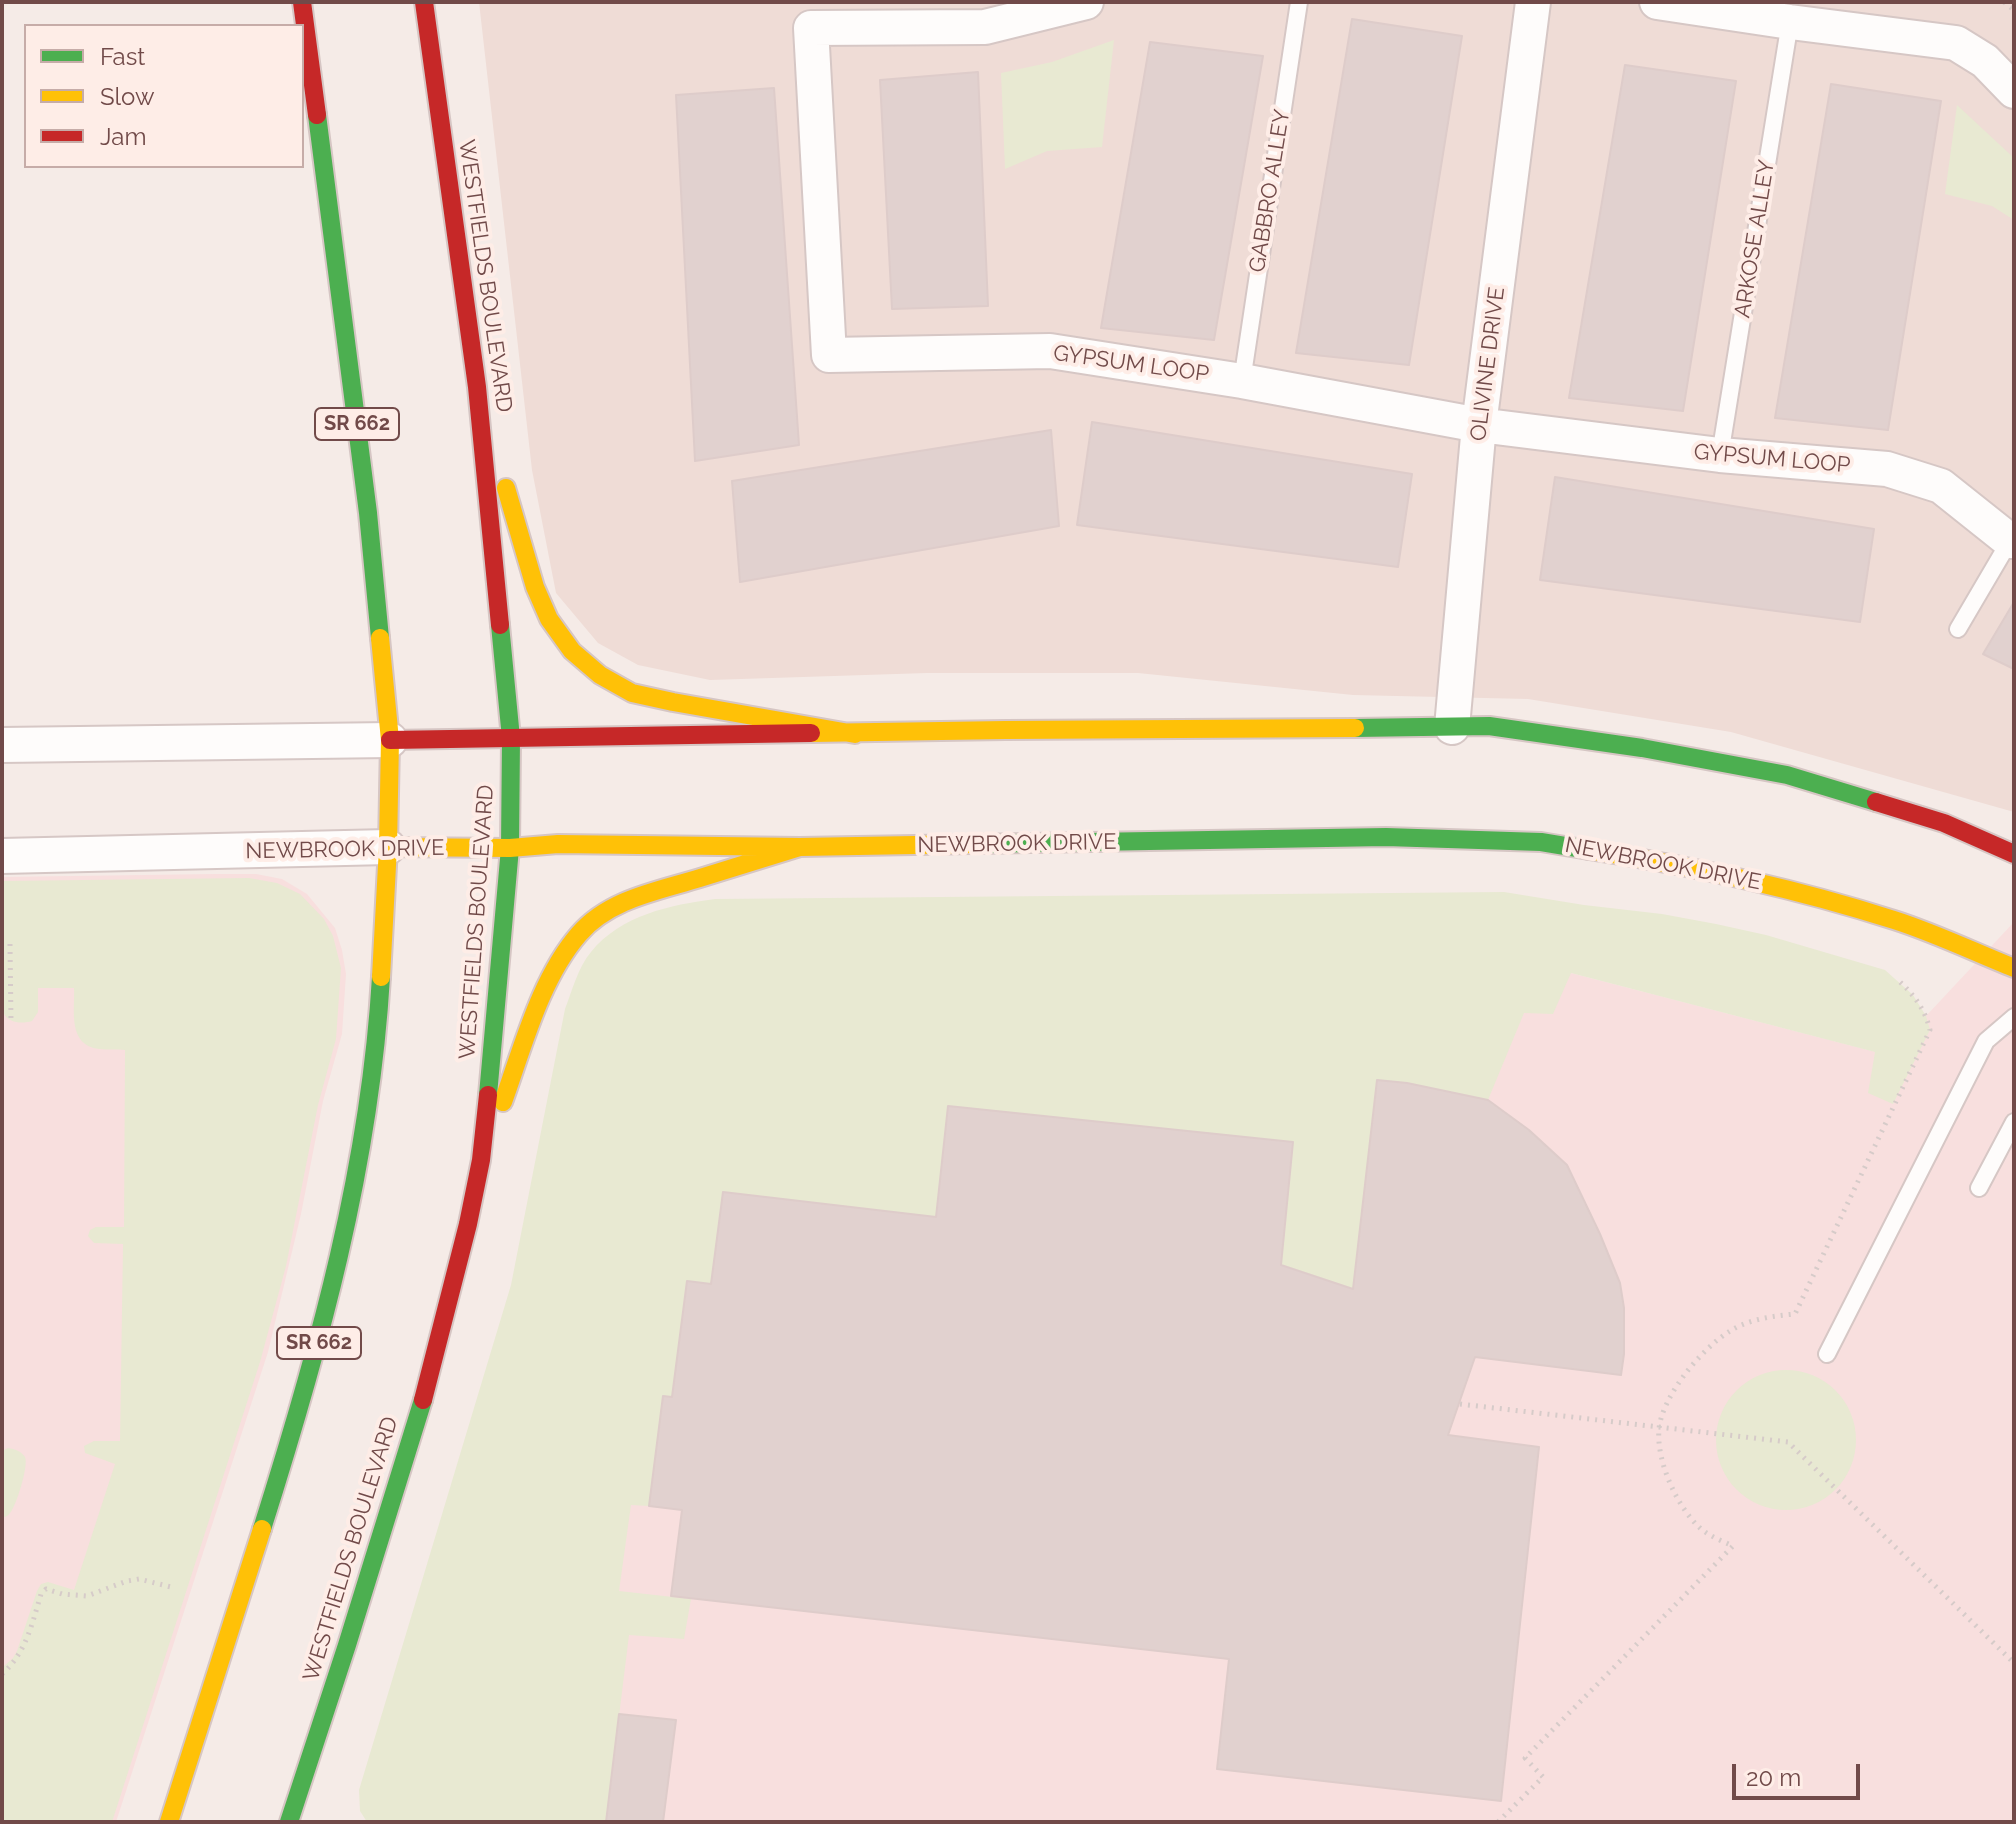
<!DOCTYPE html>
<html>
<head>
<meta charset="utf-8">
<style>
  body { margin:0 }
  #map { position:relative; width:2016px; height:1824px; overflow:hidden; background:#f5ebe7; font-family:Raleway,sans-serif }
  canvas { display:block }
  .frame { position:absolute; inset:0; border:4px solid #714a49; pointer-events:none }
  .legend { position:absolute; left:24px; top:24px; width:280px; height:144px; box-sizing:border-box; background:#feede7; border:2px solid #c6aca8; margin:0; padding:10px 14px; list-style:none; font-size:24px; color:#714a49 }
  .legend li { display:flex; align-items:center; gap:16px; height:40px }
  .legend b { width:40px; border:2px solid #c6aca8 }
  .scale { position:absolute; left:1732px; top:1764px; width:128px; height:36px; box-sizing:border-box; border:4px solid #714a49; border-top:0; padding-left:10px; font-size:24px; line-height:28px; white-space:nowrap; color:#714a49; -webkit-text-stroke:6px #feede7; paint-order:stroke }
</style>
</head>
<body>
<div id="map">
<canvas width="2016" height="1824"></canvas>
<div class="frame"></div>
<ul class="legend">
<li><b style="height:10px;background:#4caf50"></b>Fast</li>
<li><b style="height:10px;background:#ffc107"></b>Slow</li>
<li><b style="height:10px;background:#c62828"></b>Jam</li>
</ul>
<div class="scale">20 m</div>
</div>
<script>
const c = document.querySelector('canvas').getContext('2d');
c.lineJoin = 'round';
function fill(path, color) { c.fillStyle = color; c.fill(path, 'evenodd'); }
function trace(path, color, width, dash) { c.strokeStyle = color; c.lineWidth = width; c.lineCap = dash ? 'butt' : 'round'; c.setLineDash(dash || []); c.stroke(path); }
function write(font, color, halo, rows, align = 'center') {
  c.font = font + ' Raleway,sans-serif'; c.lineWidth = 8; c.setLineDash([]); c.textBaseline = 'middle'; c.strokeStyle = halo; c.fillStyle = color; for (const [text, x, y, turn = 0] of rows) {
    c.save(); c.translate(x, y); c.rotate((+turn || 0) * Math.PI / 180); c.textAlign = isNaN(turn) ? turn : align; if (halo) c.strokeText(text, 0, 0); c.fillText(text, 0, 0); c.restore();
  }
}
fill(new Path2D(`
  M479,2H2014V812L1731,732L1528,699L1353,695L1138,673H927L710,680L638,665L598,643L556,593L532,470Z`), '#efdcd6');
fill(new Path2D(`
  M215,874H256L282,879L307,894L335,928L342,950L346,974L342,1034L323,1101L301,1214L268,1352L116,1822H2V877Z
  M2014,922V1822H491L635,1060L1571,973L1876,1052L1893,1104L1926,1016Z`), '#f8dfde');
fill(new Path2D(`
  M1114,40L1102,147L1047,151L1005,169L1001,73L1052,62Z
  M1957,105L2014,158V220L1992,206L1945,194Z
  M249,878L277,883L300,894L324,919L333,936L341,968L336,1039L318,1105L286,1266L260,1362L112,1822H2V1668L13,1658L17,1651L37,1591L41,1584L48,1582L74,1590L115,1464L85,1453L84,1446L94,1441H120L123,1244L94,1243L88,1236L90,1230L96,1227H124L125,1050C117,1049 107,1050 99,1049C67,1045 75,1010 74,988H38V1012L32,1021C22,1024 9,1023 4,1014V987L2,986V881Z
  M1504,892L1584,905L1662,914L1716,924L1766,935L1885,970L1913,995L1926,1016L1930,1030L1893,1104L1868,1093L1875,1052L1571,973L1553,1014L1524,1013L1488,1100L1408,1083L1377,1081L1353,1289L1281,1265L1292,1142L948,1106L936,1217L723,1192L711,1284L687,1282L672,1397H663L649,1506L631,1505L619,1591L691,1599L684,1639L629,1635L606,1822H367L360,1811L359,1790L511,1285L565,1009C572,991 578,967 591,952C621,915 670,905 715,899Z
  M1716 1440a70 70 0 1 1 140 0a70 70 0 1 1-140 0Z
  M8,1448C15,1449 21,1451 25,1457C29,1465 16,1507 10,1513C9,1515 7,1516 5,1517L2,1516V1451Z`), '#e8e9d2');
const building = new Path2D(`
  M1352,19L1462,36L1409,365L1296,353Z
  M1150,42L1263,56L1214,340L1101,328Z
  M1625,65L1736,81L1683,411L1569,398Z
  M978,72L988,306L892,309L880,80Z
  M1831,84L1941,101L1888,430L1775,418Z
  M774,88L799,445L695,461L676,95Z
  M1092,422L1412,474L1398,567L1077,525Z
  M1051,430L1059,526L740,582L732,481Z
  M1555,477L1874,529L1860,622L1540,580Z
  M2014,602V669L1983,654Z
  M1377,1080L1407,1083L1488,1100L1529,1130L1567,1165L1600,1234L1620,1283L1624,1308V1354L1621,1375L1475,1357L1448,1435L1539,1447L1501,1801L1217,1769L1229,1659L671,1596L682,1510L649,1506L663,1396L672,1397L687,1281L711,1284L723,1192L936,1217L948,1106L1293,1142L1281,1265L1353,1289Z
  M619,1714L676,1720L663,1822H606Z`);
fill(building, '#e1d1cf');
trace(building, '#deccca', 2);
const lane = new Path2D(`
  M1242,381L1299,2
  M1720,455L1790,22
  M1958,629L2012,537
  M1979,1188L2014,1122
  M1827,1354L1986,1041L2014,1017`);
const street = new Path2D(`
  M1086,2L985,27L811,28L829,355L1050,351L1242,381L1479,425L1720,455L1887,469L1941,486L2010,541
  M1657,2L1790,22L1956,43L1985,61L2014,91
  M1452,727L1479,425L1533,2
  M2,745L390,740
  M2,856L388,847`);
const fast = new Path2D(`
  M317,115L368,513L380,638
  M1355,728L1489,726L1642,748L1787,775L1876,802
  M972,844L1386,837L1541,842L1589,850
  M488,1095L510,848L511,738L500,625
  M262,1529C319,1349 370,1166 381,977
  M289,1822L347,1645L423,1400`);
const slow = new Path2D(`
  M506,488L535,587L549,619L572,651L600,675L632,693L673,702L855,734
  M380,638L390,740L388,847L381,977
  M811,733L1006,730L1355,728
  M388,847L510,848L558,844L800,847L972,844
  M1589,850C1693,866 1794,888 1894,920C1935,933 1974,952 2014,968
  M503,1102C523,1047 540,979 579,934C609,899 658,891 700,878C733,868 767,857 800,847
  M169,1822L262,1529`);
const jam = new Path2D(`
  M302,2L317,115
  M424,2L477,387L500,625
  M390,740L811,733
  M1876,802L1944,823L2014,854
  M423,1400L468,1224L481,1160L488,1095`);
trace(lane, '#d6c7c5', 20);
trace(street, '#d6c7c5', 38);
trace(fast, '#d6c6c4', 22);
trace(slow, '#d6c6c4', 22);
trace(jam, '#d6c6c4', 22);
trace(new Path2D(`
  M2004,2L2014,10
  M2,944H10L11,1021
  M1460,1404L1788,1442L2014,1663
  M2,1674C26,1653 32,1624 41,1594L46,1589L62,1594L87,1596L127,1581L139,1579L171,1587
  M1498,1822L1543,1777L1525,1758L1733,1546C1722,1541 1709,1536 1700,1528C1677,1507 1656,1461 1659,1429C1662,1396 1702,1348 1730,1331C1749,1319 1773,1316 1795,1314L1930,1030C1925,1009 1914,995 1899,981`), '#d6cbc9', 5, [2, 6]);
trace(lane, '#fefcfb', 16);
trace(street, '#fefcfb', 34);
trace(fast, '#4caf50', 18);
trace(slow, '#ffc107', 18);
trace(jam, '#c62828', 18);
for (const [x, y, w] of [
  [357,424,84],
  [319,1343,84]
]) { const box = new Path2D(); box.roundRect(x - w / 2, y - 16, w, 32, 6); c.fillStyle = '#feede7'; c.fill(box); trace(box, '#714a49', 2); }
write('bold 20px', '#714a49', null, [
  ["SR 662",357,424],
  ["SR 662",319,1343]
]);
write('22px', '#714a49', '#feede7', [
  ["GABBRO ALLEY",1270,191,-81],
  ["ARKOSE ALLEY",1755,239,-81],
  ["WESTFIELDS BOULEVARD",485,276,82],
  ["GYPSUM LOOP",1131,364,8],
  ["OLIVINE DRIVE",1488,364,-83],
  ["GYPSUM LOOP",1772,459,5],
  ["NEWBROOK DRIVE",1017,844,-1],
  ["NEWBROOK DRIVE",345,850,-1],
  ["NEWBROOK DRIVE",1663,864,11],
  ["WESTFIELDS BOULEVARD",477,922,-86],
  ["WESTFIELDS BOULEVARD",351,1549,-73]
]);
</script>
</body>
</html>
